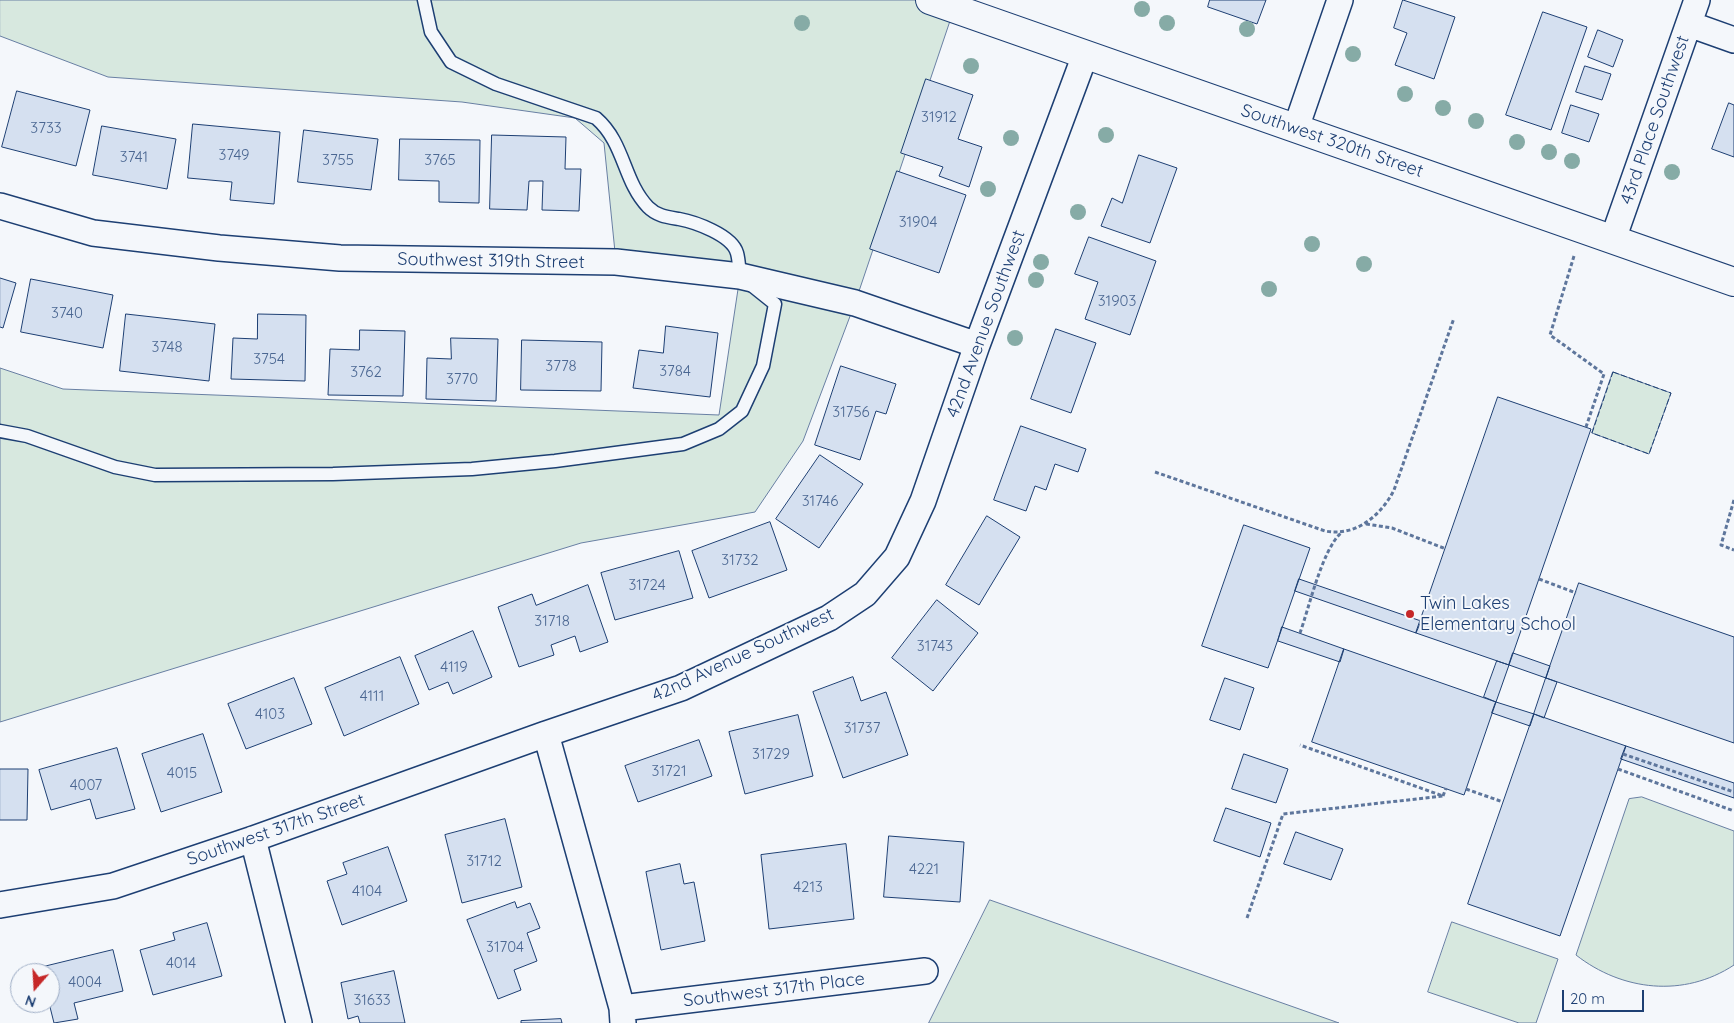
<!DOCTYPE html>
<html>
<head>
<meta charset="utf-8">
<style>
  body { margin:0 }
  #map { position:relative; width:1734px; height:1023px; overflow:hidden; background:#f4f7fb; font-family:Quicksand,sans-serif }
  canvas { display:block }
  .north { position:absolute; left:10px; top:963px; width:50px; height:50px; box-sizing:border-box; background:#f4f7fb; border:1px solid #9eadc5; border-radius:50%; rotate:199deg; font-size:14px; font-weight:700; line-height:20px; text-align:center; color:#1d3f73 }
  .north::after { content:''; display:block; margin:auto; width:18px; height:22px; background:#c62828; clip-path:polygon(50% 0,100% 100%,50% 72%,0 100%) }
  .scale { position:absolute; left:1562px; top:990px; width:82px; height:22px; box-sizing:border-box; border:2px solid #1d3f73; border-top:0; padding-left:6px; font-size:15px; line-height:18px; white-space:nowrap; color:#1d3f73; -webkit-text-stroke:4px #f4f7fb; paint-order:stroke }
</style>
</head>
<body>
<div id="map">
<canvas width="1734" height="1023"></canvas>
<div class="north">N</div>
<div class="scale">20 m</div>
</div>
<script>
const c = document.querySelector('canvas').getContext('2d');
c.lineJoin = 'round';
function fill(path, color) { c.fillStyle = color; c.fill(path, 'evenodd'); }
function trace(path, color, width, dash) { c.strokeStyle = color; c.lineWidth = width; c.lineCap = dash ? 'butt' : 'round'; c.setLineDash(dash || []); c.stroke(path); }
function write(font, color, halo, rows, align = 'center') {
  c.font = font + ' Quicksand,sans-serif'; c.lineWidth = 4; c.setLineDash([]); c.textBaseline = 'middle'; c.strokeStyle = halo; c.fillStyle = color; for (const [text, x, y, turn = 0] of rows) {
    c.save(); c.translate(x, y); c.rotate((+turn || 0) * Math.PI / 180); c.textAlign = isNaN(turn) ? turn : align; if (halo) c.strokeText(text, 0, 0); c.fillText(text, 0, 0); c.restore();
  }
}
const green = new Path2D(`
  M0,0H930L954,9L855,303L803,441L755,512L581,543L0,722V368L63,389L719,415L740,276L616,262L604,143L575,118L462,102L108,77L0,36Z
  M1613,372L1671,393L1649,454L1592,433Z
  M1642,797L1734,831V965C1684,998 1622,991 1576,955L1629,799Z
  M990,900L1339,1023H929Z
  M1452,922L1558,959L1536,1023H1519L1428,992Z`);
fill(green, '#d7e8df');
trace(green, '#687fa3', 1);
const building = new Path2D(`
  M1210,0H1266L1257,24L1208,7Z
  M1403,0L1455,17L1434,79L1395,65L1407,33L1394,28Z
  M1543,12L1587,27L1551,130L1506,115Z
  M1598,30L1623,40L1613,67L1588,57Z
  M1585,66L1611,74L1602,100L1576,92Z
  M926,79L973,95L958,139L982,147L969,187L939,176L943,167L901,153Z
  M17,91L90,110L76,166L2,147Z
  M1729,103L1734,105V157L1712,149Z
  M1571,105L1599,114L1589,142L1562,133Z
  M193,124L280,132L274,204L230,200L232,182L188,178Z
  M102,126L176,139L167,189L93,175Z
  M304,130L378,139L371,190L298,182Z
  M492,135L566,137L565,169H581L579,211L542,210L543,181H529L527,210L490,209Z
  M400,139L480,140L479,203L439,202V181L399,180Z
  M1139,155L1177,168L1150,243L1101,226L1112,198L1122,203Z
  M897,171L966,195L939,273L870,249Z
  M1089,237L1156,261L1130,335L1085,319L1098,282L1075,274Z
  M0,278L16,283L3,328L0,327Z
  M31,279L113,295L103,348L21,332Z
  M126,314L215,324L209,381L120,371Z
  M258,314L306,315L305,381L231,379L233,338L257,339Z
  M666,326L718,333L710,397L633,388L639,350L663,353Z
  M1056,329L1096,343L1071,413L1031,399Z
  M360,330L405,331L403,396L328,395L330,349L359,350Z
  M451,338L498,339L496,401L426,399L427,358L451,359Z
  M522,340L602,342L601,391L521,390Z
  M841,366L896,384L886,414L876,411L860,460L815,445Z
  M1498,397L1591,429L1509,665L1416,633Z
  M1021,426L1086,449L1078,472L1055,464L1046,490L1035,486L1026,511L994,500Z
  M820,455L863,484L819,548L776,519Z
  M987,516L1020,537L979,605L946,585Z
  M770,522L787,570L709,598L692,551Z
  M1244,525L1310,548L1268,668L1202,646Z
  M679,551L693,598L615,620L601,573Z
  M1299,579L1421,621L1416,633L1295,591Z
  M1579,583L1734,637V743L1546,678Z
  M588,585L608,642L580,652L575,636L551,645L554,655L519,667L498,607L532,594L536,605Z
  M937,600L978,633L933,691L892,658Z
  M1282,627L1344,649L1340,662L1278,641Z
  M473,631L492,677L453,694L448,682L429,690L415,656Z
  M1344,649L1496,702L1464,795L1312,742Z
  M1513,653L1550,666L1546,678L1509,665Z
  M400,657L419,704L344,736L325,688Z
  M1497,661L1509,665L1496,702L1484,697Z
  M853,677L861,701L886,692L908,755L843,778L813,692Z
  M294,678L312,724L246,749L228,704Z
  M1225,678L1254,688L1240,730L1210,720Z
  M1546,678L1557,682L1544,718L1534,714Z
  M1496,702L1534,714L1530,726L1492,713Z
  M1534,714L1626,746L1560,936L1468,904Z
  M798,715L813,776L745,794L729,732Z
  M203,734L222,792L161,812L142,754Z
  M699,740L712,776L638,802L625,766Z
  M1626,746L1734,783V798L1621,759Z
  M117,748L135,809L96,819L90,799L51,810L39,770Z
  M1244,754L1288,769L1276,803L1232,789Z
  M0,769H28L27,820H0Z
  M1226,808L1271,823L1260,857L1214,841Z
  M505,819L522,887L462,903L445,835Z
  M1296,832L1343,849L1331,880L1284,864Z
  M889,836L964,842L960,902L884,897Z
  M846,844L854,919L769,929L761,855Z
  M388,847L407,901L342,925L327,881L347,874L343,863Z
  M680,864L684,884L694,882L705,941L661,950L646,872Z
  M515,902L517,908L530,903L540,928L527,933L537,961L514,970L521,990L498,999L467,920Z
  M207,923L222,976L153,995L140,950L175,940L173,933Z
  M113,950L123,991L74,1003L78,1019L54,1023L49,1003L50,973H41L39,968Z
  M394,971L405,1023H360L358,1016L348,1019L341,983Z
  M561,1019L562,1023H521V1021Z`);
fill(building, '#d5e0f0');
trace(building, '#1d3f73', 1);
const service = new Path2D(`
  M0,431L27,436L115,467L155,475L333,474L472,469L555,461L683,444L719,429L742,411L763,366L775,304L740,276C739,268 739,260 737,253C732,235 695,222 679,219C667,217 657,216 648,207C623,181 625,143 596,118L496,84L451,62L431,32L424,0`);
const minor = new Path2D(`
  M1689,24L1734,40
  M1296,128L1340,0
  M0,206L93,233L219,248L340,258L616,262L740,276L855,303L977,345
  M1613,239L1697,0
  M253,839L299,1023
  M0,905L113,886L253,839L546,734
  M622,1008L925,971
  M623,1023L622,1008L546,734L681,688L829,618L865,594L897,557L923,501L977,345L1085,55`);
const secondary = new Path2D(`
  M930,0L1734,282`);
trace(service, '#1d3f73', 15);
trace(minor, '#1d3f73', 28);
trace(secondary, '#1d3f73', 30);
trace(new Path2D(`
  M1574,256L1550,335L1604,374L1586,427
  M1155,472L1325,531C1355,537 1381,516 1394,490L1454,318
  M1734,500L1721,545L1734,550
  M1366,524L1392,528L1446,549
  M1539,579L1576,593
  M1300,633C1309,608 1322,550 1341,533
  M1623,754L1734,792
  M1618,769L1734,811
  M1466,789L1503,802
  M1443,796L1446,788
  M1247,918L1283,814L1443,796L1300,745`), '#5e769c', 3, [4, 2.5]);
trace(service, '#f4f7fb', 12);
trace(minor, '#f4f7fb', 25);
trace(secondary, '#f4f7fb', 28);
trace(new Path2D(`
  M1613,372L1671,393L1649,454L1592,433Z`), '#1d3f73', 1, [6, 2.5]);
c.fillStyle = '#86aba6';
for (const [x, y] of [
  [1142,9],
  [802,23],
  [1167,23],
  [1247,29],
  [1353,54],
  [971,66],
  [1405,94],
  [1443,108],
  [1476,121],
  [1106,135],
  [1011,138],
  [1517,142],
  [1549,152],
  [1572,161],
  [1672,172],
  [988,189],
  [1078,212],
  [1312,244],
  [1041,262],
  [1364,264],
  [1036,280],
  [1269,289],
  [1015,338]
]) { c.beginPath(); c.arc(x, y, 8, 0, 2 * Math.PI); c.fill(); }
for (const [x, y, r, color] of [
  [1410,614,5,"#c62828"]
]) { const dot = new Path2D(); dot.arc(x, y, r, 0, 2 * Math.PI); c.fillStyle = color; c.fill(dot); trace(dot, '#f4f7fb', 2); }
write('15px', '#4b6792', null, [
  ["31912",939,117],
  ["3733",46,128],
  ["3749",234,155],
  ["3741",134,157],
  ["3755",338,160],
  ["3765",440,160],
  ["31904",918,222],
  ["31903",1117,301],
  ["3740",67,313],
  ["3748",167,347],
  ["3754",269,359],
  ["3778",561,366],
  ["3784",675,371],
  ["3762",366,372],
  ["3770",462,379],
  ["31756",851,412],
  ["31746",820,501],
  ["31732",740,560],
  ["31724",647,585],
  ["31718",552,621],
  ["31743",935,646],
  ["4119",454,667],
  ["4111",372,696],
  ["4103",270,714],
  ["31737",862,728],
  ["31729",771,754],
  ["31721",669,771],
  ["4015",182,773],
  ["4007",86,785],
  ["31712",484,861],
  ["4221",924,869],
  ["4213",808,887],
  ["4104",367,891],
  ["31704",505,947],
  ["4014",181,963],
  ["4004",85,982],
  ["31633",372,1000]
]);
write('18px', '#1d3f73', '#f4f7fb', [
  ["43rd Place Southwest",1655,120,-71],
  ["Southwest 320th Street",1332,141,19],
  ["Southwest 319th Street",491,261,1],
  ["42nd Avenue Southwest",986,324,-70],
  ["42nd Avenue Southwest",743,655,-25],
  ["Southwest 317th Street",276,830,-19],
  ["Southwest 317th Place",774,990,-7]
]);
write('18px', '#1d3f73', '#f4f7fb', [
  ["Twin Lakes",1420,604],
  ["Elementary School",1420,625]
], 'left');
</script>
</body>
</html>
